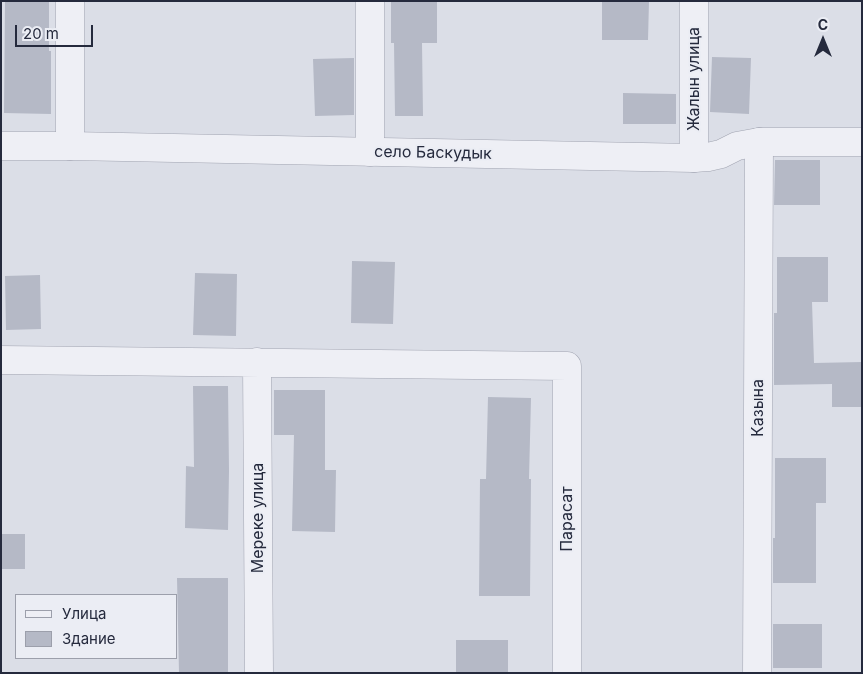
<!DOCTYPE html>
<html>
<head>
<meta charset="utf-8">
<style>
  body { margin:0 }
  #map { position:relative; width:863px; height:674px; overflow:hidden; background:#dbdee7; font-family:Inter,sans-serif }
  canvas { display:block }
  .frame { position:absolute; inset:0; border:2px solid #252a3d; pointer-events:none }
  .legend { position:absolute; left:15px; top:594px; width:162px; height:65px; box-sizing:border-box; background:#ebedf4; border:1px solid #9c9fab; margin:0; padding:6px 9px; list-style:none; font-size:15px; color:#252a3d }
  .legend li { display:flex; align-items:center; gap:10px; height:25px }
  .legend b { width:25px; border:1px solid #9c9fab }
  .north { position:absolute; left:798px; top:15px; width:50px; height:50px; -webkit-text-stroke:4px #ebedf4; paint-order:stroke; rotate:0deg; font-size:14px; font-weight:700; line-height:20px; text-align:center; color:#252a3d }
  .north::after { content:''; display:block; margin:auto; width:18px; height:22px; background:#252a3d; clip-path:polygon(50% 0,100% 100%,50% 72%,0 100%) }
  .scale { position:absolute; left:15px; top:25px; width:78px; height:22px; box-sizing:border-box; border:2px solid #252a3d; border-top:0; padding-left:6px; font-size:15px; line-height:18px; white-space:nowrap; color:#252a3d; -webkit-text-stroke:4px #ebedf4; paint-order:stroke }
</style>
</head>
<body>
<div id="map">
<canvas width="863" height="674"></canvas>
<div class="frame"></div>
<ul class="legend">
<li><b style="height:6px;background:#eeeff5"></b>Улица</li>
<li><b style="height:14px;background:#b5b9c6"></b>Здание</li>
</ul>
<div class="north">С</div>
<div class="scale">20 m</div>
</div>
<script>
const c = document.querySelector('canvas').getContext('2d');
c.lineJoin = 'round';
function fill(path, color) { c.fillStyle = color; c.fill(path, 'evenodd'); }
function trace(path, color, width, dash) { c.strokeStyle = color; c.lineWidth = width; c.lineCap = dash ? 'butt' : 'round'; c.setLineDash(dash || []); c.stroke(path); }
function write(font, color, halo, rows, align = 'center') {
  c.font = font + ' Inter,sans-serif'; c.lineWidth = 4; c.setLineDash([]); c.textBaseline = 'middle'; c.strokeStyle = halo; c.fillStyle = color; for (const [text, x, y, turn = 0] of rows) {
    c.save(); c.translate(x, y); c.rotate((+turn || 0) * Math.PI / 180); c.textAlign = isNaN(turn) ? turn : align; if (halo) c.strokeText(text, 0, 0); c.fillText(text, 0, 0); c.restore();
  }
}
fill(new Path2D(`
  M5,1H49V51H51V114L4,113Z
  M391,1H437V43H422L423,116H395L394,43H391Z
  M602,1H649L648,40H602Z
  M712,57L751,58L749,114L710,112Z
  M354,58V115L315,116L313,59Z
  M623,93L676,94V124H623Z
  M775,160H820V205H774Z
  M777,257H828V302H812L814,363L862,362V407H832V384L774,385V313H777Z
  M352,261L395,262L393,324L351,323Z
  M195,273L237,274L236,336L193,335Z
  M40,275L41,329L6,330L5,276Z
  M193,386H228L229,471L228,530L185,528L186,466L194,467Z
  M274,390H325V470H336L335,532L292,531L294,435H274Z
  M488,397L531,398L529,479H531L530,596H479L480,479H486Z
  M775,458H826V503H816V583H773V538H775Z
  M1,534H25V569H1Z
  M177,578H228V673H179Z
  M773,624H822V668H773Z
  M456,640H508V673H456Z`), '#b5b9c6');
const minor = new Path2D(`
  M70,1V146
  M370,1V152
  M694,1V158
  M1,360L567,366V673
  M257,362L259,673
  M757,673L759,142`);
const tertiary = new Path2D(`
  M1,146H70L694,158L708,157L721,154L737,146L759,142H862`);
trace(minor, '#a1a4b1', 29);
trace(tertiary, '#a1a4b1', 29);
trace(minor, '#eeeff5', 28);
trace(tertiary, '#eeeff5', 28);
write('16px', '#252a3d', '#ebedf4', [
  ["Жалын улица",694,79,-90],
  ["село Баскудык",433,153,1],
  ["Казына",758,408,-90],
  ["Мереке улица",258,518,-90],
  ["Парасат",567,519,-90]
]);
</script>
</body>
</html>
